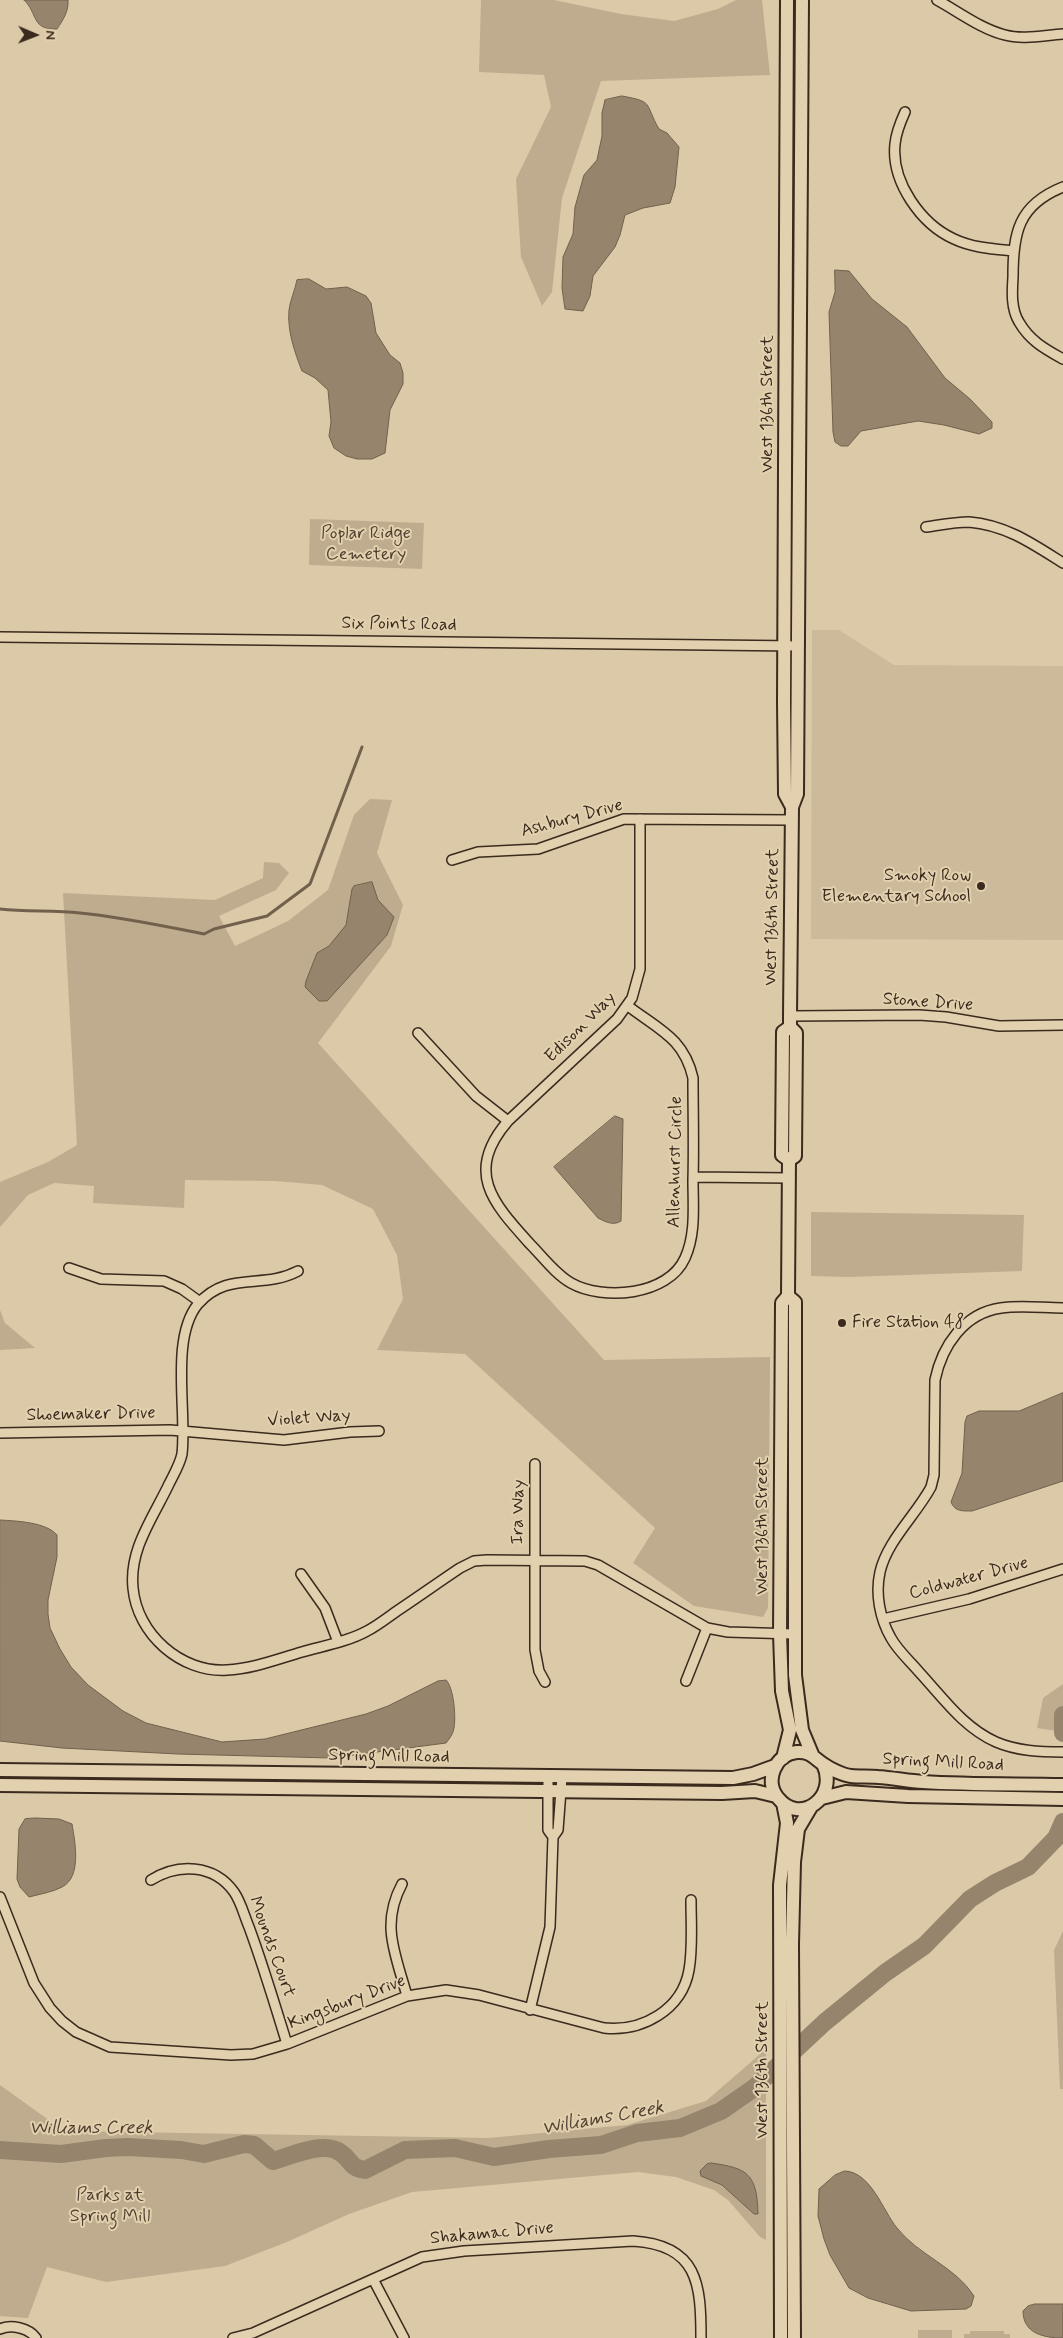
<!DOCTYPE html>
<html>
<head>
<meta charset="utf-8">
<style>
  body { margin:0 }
  #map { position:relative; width:1063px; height:2338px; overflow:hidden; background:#dcc9a8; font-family:Mynerve,sans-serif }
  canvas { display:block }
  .north { position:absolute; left:10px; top:10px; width:50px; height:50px; -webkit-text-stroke:4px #e3d0ae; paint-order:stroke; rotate:91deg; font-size:14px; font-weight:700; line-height:20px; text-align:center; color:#3b2a1e }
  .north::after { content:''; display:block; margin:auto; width:18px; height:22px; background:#3b2a1e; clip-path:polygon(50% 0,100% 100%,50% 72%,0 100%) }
</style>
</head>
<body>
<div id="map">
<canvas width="1063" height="2338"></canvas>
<div class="north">N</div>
</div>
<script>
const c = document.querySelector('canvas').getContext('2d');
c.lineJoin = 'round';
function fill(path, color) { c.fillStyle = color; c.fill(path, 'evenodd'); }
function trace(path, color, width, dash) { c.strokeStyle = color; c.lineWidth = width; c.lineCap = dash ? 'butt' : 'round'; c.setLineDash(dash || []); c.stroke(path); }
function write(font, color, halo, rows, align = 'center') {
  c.font = font + ' Mynerve,sans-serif'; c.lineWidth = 4; c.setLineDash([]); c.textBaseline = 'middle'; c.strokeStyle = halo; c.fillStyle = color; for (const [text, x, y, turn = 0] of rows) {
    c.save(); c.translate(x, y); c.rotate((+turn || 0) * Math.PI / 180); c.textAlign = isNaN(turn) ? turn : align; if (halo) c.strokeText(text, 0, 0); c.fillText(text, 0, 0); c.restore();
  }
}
fill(new Path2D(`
  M812,630H839L894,665L1063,666V940L811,939Z`), '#cdba9b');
fill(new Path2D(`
  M481,0H554L621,14L674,21L718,9L736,0H762L770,75L601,81L562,198L552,292L542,306L521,257L516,179L551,107L544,75L479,72Z
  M310,519L424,523L422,569L309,565Z
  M370,799L392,800L377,853L403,905L391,946L318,1043L604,1360L770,1357L768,1608L763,1617L694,1606L633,1563L655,1528L465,1354L377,1350L403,1299L397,1255L373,1209L322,1185L275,1181L185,1180L184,1208L93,1203L94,1186L54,1183L28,1195L0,1227V1182L48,1162L77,1145L63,893L215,900L263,878L264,862L279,863L289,873L276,890L219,916L235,946L288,921L328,890L354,815Z
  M811,1212L1024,1215L1022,1271L849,1277L811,1276Z
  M0,1310L5,1323L35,1348L0,1350Z
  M1063,1684V1732L1037,1728L1043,1698Z
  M1063,1931V2089H1060L1054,1950Z
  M766,2049V2240L760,2237L728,2200L714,2190L676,2177L638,2172L412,2192L349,2214L287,2242L225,2266L106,2282L47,2267L28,2318L0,2316V2085L64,2131L488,2138L627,2125L706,2101Z
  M918,2330H952V2338H918Z
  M970,2331H1004V2334H1010V2338H964V2334H970Z`), '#bfac8f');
const water = new Path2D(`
  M24,0H68C69,11 63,20 57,29C31,30 38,13 24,0Z
  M622,96C655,102 644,103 659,129L667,133L679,147L675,187L670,203L643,208L625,215L620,235L615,247L593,276L590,296L583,311L565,309L562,288L563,257L573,234L575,207L584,175L597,160L602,136V113L605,100Z
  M835,270L849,271L872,299L907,327L945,378L970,399L992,422V428L979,434L944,425L918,421L861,431L848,446H841L835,442L833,432L829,312L835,292Z
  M309,279L326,289L347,287L366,296L371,303L376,333L390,355L400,363L403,373V384L390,410L385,453L372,459H357L346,456L334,448L329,436L331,422L328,390L315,378L302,371C295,353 287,331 289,310C290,301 295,290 297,280Z
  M372,882L378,900L394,917L387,935L327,1001H319L305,987L306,981L317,953L329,946L346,925L352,889L354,886Z
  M615,1116L623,1119L621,1221C613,1226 606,1222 598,1218L554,1167Z
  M1063,1393V1481L972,1511C963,1511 955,1512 951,1502L962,1473L965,1422L967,1416L979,1411H1019Z
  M0,1520C16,1521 46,1522 57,1535V1557L48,1600V1614L50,1628L60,1649L71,1667L88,1685L123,1711L146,1723L222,1742L265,1739L366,1714L388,1706L438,1681L446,1680C454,1688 456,1717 454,1728C453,1734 450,1738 446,1743L331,1758L178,1754L62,1748L0,1741Z
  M35,1818L59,1819L72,1824C75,1842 82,1877 62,1887C53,1892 40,1894 29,1897L20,1887L17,1879L19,1829L25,1819Z
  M711,2163C748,2168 757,2174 758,2214H754L722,2185L701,2176L700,2171L707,2164Z
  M845,2171C871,2172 883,2211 897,2228C918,2255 956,2267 974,2296L971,2306L966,2309L911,2311L868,2298L849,2288L830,2255L824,2239L818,2216L819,2189L835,2175Z
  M1035,2304H1063V2338C1043,2338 1023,2333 1023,2311L1028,2306Z`);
fill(water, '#96846c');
trace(water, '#72604d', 1);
trace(new Path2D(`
  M0,909C27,912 53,910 80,913C122,917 163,926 204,934L214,929L267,916L310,884L362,747`), '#72604d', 3);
trace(new Path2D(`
  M1063,1715V1733
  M0,2150L61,2154L106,2148L128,2147L181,2150L204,2154L244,2144L254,2145L273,2161C291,2156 324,2140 341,2153C353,2161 348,2167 365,2170L405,2150L455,2148L494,2157L549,2149L601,2145L637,2133L680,2128L721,2111L754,2088L825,2022L885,1973L924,1946L970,1899L995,1883L1028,1867L1056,1838L1063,1822`), '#96846c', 18);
const street = new Path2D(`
  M937,0C959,12 981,29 1005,35C1023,40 1045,35 1063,34
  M905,112C900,123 896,133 895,144C891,182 921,224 954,239C973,248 994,249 1014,251
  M1063,187C1018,205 1013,233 1013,277C1012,292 1011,309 1019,322C1030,341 1045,349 1063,359
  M926,527C940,525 955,522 969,522C1006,525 1033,544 1063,563
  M0,637L798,646
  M452,860L478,852L538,849L624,819L792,820
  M628,1006C658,1029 684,1038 693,1078C693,1112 694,1146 693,1180C693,1206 696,1234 685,1258C668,1296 603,1301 571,1283C555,1274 543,1257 530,1244C493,1203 464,1172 508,1121L617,1019L632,998L640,969V819
  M790,1016L919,1015L946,1017L999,1026L1063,1025
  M418,1033L476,1096L508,1121
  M693,1177L789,1178
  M69,1268L101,1279L164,1281L182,1289L200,1302
  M298,1271C262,1290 228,1270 198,1304C170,1338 187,1411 182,1454C180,1464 174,1474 169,1484C153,1518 129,1549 133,1588C137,1634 181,1673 227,1670C252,1669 278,1659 302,1652C323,1646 347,1642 367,1631C377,1626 387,1618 397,1611C418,1597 439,1582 460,1568L474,1561L487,1560L585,1561L598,1565L707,1628L728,1632L794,1634
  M1063,1308C1043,1308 1021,1305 1001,1308C964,1313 942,1346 935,1380L934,1475L931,1487C916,1515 887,1541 880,1572C875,1594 880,1619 891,1638C898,1651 911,1662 920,1673C943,1698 964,1728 996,1742C1017,1751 1040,1752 1063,1752
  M0,1433L170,1430L284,1440L350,1432L379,1431
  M535,1464V1650L539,1671L545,1682
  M301,1574L325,1608L338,1642
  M883,1619L969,1599L1063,1569
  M686,1681L707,1628
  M548,1777V1830L553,1837
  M151,1880C178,1863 214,1864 234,1892C241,1902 244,1915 249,1927C263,1965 275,2005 287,2044
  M402,1884C380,1925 396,1955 407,1996
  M0,1897L34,1983L50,2008L62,2021L76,2032L110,2047L231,2055L253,2054L287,2044L407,1996L446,1990L479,1995L604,2028C642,2032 682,2010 689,1970C693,1948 691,1923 691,1900
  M530,2010L550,1927L553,1837L558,1830L562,1777
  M373,2279L404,2338
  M0,2329C11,2324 29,2328 36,2338
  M233,2338L253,2333L422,2257L464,2251L633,2241C698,2245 701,2284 701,2338`);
const secondary = new Path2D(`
  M787,0L784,702L785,794L792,807
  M789,1160L795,1156L796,1033L790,1027V1016L792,807L797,794L802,0
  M789,1160L782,1155L783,1032L790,1027
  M788,1296L795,1302V1675L802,1730L812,1754
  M783,1758L790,1730L782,1691L780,1634L782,1303L788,1296L789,1160
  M823,1764C839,1797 800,1826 778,1798C764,1781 775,1754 797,1752C810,1751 814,1758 823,1764C830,1769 843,1775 851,1776C860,1777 869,1776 878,1777C893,1778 908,1781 923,1782C969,1785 1016,1784 1063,1785
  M0,1770L733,1778L753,1774L775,1766
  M0,1785L722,1793L755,1791L776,1796
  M822,1798L846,1792L908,1796L1063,1799
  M781,2338L780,1885L787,1823L783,1803
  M794,2338L792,1944L794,1862L798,1829L811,1807`);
trace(street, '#3b2a1e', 12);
trace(secondary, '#3b2a1e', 16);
trace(street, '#e3d0ae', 9);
trace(secondary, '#e3d0ae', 12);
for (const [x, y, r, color] of [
  [981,886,5,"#3b2a1e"],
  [842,1323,5,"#3b2a1e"]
]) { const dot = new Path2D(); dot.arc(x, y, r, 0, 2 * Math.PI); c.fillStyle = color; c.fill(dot); trace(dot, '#e3d0ae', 2); }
write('18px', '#3b2a1e', '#e3d0ae', [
  ["West 136th Street",768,404,-90],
  ["Six Points Road",399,625,1],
  ["Ashbury Drive",572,819,-15],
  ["West 136th Street",773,917,-89],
  ["Stone Drive",928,1003,4],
  ["Edison Way",581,1028,-45],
  ["Allenhurst Circle",676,1162,-89],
  ["Shoemaker Drive",91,1415,-1],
  ["Violet Way",309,1419,-4],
  ["Ira Way",519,1512,-89],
  ["West 136th Street",763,1526,-90],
  ["Coldwater Drive",969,1579,-15],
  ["Spring Mill Road",389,1757,1],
  ["Spring Mill Road",943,1763,3],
  ["Mounds Court",271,1947,70],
  ["Kingsbury Drive",347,2003,-21],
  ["West 136th Street",763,2070,-90],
  ["Shakamac Drive",492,2234,-5]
]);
write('18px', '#4f3e2f', '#e3d0ae', [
  ["Poplar Ridge",366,534],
  ["Cemetery",366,555],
  ["Parks at",110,2196],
  ["Spring Mill",110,2217]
]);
write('18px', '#3b2a1e', '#e3d0ae', [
  ["Smoky Row",971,876],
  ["Elementary School",971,897],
  ["Fire Station 48",852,1323,"left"]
], 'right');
write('italic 19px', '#524032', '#e3d0ae', [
  ["Williams Creek",603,2119,-10],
  ["Williams Creek",91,2129]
]);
</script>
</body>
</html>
